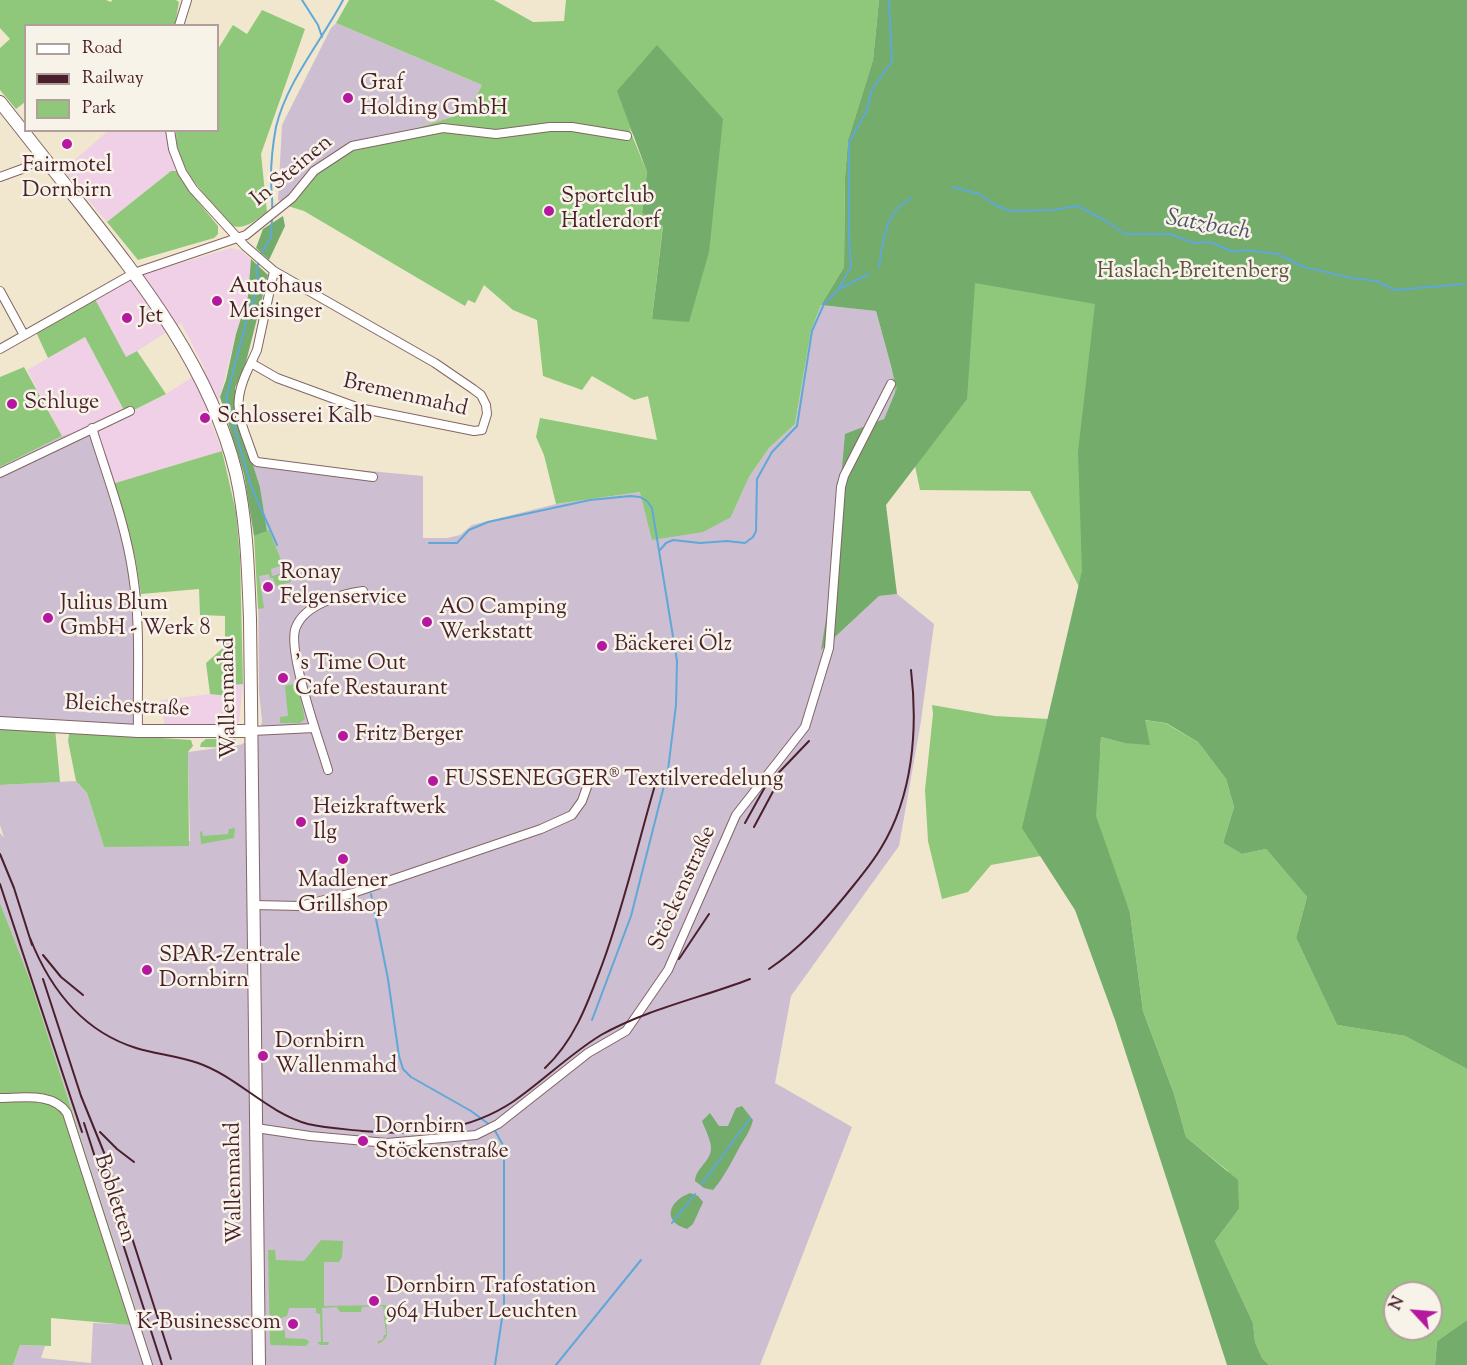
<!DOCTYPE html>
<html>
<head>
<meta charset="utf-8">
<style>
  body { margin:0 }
  #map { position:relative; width:1467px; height:1365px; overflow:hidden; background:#f1e7ce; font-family:"Sorts Mill Goudy",serif }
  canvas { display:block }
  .legend { position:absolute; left:24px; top:24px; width:195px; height:108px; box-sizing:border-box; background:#f7f3e8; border:2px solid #b29e9c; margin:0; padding:8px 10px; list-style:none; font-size:18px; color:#4a1f2b }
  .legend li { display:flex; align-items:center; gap:12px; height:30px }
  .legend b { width:30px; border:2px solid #b29e9c }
  .north { position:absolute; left:1383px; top:1281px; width:60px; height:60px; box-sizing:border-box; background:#f7f3e8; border:2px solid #b29e9c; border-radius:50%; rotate:296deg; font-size:16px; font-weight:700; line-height:24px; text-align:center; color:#4a1f2b }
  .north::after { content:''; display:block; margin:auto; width:21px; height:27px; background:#b5179e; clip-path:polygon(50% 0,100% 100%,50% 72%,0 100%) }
</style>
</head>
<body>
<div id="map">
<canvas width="1467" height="1365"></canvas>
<ul class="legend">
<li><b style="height:8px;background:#fff"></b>Road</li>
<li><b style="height:8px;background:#4a1f2b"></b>Railway</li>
<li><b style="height:16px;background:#8fc87b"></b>Park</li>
</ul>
<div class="north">N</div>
</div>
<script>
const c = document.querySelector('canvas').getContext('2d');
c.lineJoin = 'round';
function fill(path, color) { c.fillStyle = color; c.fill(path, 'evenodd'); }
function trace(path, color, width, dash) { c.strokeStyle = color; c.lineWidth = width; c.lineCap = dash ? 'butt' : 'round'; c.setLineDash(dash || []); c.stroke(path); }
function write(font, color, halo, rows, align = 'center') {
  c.font = font + ' "Sorts Mill Goudy",serif'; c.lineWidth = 5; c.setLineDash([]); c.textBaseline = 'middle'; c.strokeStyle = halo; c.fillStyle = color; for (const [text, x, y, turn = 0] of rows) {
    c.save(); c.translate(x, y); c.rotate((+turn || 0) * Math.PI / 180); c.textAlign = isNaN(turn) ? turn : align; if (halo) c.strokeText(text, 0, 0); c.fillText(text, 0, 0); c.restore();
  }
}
fill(new Path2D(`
  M109,130L176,131V138L184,165L177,171H171L107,222L63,170Z
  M231,248L240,250L251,259L248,296L236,334L220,397L207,411L222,451L112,484L92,427L62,436L27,370L85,337L126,414L163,396L205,369L181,323L126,358L95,299L143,274Z
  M228,684H243L239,723L165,726L160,700L211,694L228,696Z`), '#efd0e6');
fill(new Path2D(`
  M336,23L482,85L468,112L347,150L317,171L288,206L278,200L282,125L331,28Z
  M821,305L876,311L897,388L884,419L832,582L822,649L879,596L897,594L934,624L921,721L899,846L791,996L775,1083L852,1127L760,1365H13L20,1345L45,1346L41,1358L91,1363L93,1323L141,1325L30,980L0,903V833L4,838L0,825V785L76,781L87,793L104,847L190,841L188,752L240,745L259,736L262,721L259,692L258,570L254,536L267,531L260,487L251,460L423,476V538H447L460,535L472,525L556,504L640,492L731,517L749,477L769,448L795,424L811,331Z
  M93,427L135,556L141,594V726L0,725V467L62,436Z`), '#cdbed2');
fill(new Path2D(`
  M0,0H106L111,2L112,0H176L179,2L175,25L26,26L25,102L16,109L0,90V48L10,39L0,28Z
  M349,0H494L533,22L564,21L566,0H879L873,60L848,140L845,177L844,267L821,305L811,331L795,424L769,448L749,477L731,517L703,532L652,540L640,492L556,504L544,455L536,437L540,418L657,440L648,396L634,400L592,376L582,390L543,376L537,320L513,310L484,285L475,303L468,300L465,306L304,211L288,206L317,171L347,150L468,112L482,85L336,23ZM629,128L709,252L652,319L663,225L642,213L647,172Z
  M1467,0L1091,724L1100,753L1101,737L1124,743L1144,720L1165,723L1198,742L1226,779L1234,807L1223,843L1242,854L1266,849L1307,897L1296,938L1337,1025L1405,1036L1467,1069V1320L1437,1341L1435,1365H1269L1262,1358L1255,1342L1253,1323L1215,1241L1239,1209L1228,1171L1186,1137L1174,1094L1143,1011L1130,913L1101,845L991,865L968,892L942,899L928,841L925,790L933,714L932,705L995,716L1049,719L1118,663L1030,491L920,490L915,466L897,415L894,381L888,347L884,217ZM1395,1293H1431V1329H1395Z
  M262,10L305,29L261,154L267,212C257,219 246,230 233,226C209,198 175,170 176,131L218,130V49L233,25L247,34Z
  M171,171H177L186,187L218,226V234L214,238L138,260L107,222Z
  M95,299L126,357L137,351L166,394L126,414L85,337L48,358L36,332Z
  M24,367L62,436L0,467V377Z
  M222,451L236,512L240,557L243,684L228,685V696L210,694L206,663L225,646V616L200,615L199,589L141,594L135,556L112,484Z
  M269,530L283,565L271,569L272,576L287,572L291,582L276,586L273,578H270L269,574L259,576L264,608L258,609L254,536Z
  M297,683L305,719L300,723H280V717L288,716L285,686Z
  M0,725L55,728L60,782L0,785Z
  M74,732L191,740L193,746L188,752L189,846L104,847L87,793L76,781L68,741L69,734Z
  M206,739H235L237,742C228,749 211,747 200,747L201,743Z
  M235,828L234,838L201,844L200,832L202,831L203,836L228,834L229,829Z
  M0,903L30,980L141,1326L51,1318V1346L20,1345L13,1365H0Z
  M321,1240L343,1241L342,1257L339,1262H324V1306L386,1305L387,1335C385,1340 382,1342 378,1344V1341L383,1340L384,1335H386L383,1306L362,1307L361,1312H340L337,1307L322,1308L323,1342H329L328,1345H320L317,1342H321L320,1314L316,1313V1308H289L287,1316L281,1318V1330L285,1331V1338L305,1339L309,1341L308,1344L305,1346L271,1345L270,1343L268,1250H275L276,1260L304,1261Z`), '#8fc87b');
fill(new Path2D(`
  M879,0H1467V1069L1405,1036L1337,1025L1296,938L1307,897L1266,849L1242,854L1223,843L1234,807L1226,779L1198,742L1166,723L1145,720L1150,745L1124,743L1101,737L1096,816L1130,913L1143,1011L1174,1094L1186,1137L1238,1180L1239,1209L1215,1241L1253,1323L1255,1342L1262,1358L1269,1365H1227L1115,1020L1075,910L1022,828L1082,571L1078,452L1095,304L975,283L967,399L886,505L897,594L879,596L821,650L832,582L845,434L884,419L897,388L876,311L821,305L844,267L845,177L848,140L873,60Z
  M657,45L723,119L709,252L689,322L652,319L663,226L642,213L647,172L617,91Z
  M283,216L285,226L269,260L256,248L263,229Z
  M251,259L268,275L246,362L235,388V409L260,487L267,531L254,536L244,474L220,397L226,380L236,334L248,296Z
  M742,1106L753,1120C750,1132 744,1139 738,1150C730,1165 724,1177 713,1190L704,1188L695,1181C696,1168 709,1163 711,1150C712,1142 705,1129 702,1121L710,1113L719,1126H728L736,1108Z
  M690,1193L698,1196L703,1202L693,1224L687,1229C661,1221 669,1201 690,1193Z
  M1467,1320V1365H1435L1437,1341Z`), '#73ac6b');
trace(new Path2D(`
  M302,0L318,25L322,37
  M952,187L979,194L997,206L1011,211L1052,210L1078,206L1101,218L1126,234H1170L1194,243L1210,242L1234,252L1245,250L1278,254L1304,267L1351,278L1377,281L1394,290L1465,284
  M272,211C273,200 271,189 271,178C271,163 273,143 276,127C287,81 321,42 343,0
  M260,256L271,237L272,219
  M259,261L256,271L260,285L250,308L226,398L251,486L277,545
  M879,267C884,239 884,213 911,198
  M839,289L869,274
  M429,543H457L469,530L488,522L590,500L630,496L640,497L647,501L652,508L677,661L676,705L668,770L631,916L592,1020
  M660,550L666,543L673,540L700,543L727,541L745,543L753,537L756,531L757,479L772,452L797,426L812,331L824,304L838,290L851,267L849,237V143L867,110L872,89L892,61L889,0
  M371,894L388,979L399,1056L403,1069L411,1077L471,1111L490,1125
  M494,1129L503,1145L504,1157V1305L495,1365
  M702,1184L750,1118
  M672,1223L695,1194
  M556,1365L641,1260`), '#5fa8d7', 2);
const minor = new Path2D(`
  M179,26L187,0
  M170,130L173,149L182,172L193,189L245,246L274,271L435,363L473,389L481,395L486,405L487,414L482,430L474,431L359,408L277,378L251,363L257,350L274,271
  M0,177L22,169L43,157
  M0,291L24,335
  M0,349L134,273L246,235L292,198L314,171L352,146L443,128L496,134L550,127H572L627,136
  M251,363C229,406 240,417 254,459L257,462L373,477
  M92,428C107,476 126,525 133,575C141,627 137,679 138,731
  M0,473L130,411
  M252,731L314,728
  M328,770C320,743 286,649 296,627C305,604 342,594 363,591
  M254,905L300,906L353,893L541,829L572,815L582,801L588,784
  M0,1098C22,1098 53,1092 67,1113L148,1365
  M256,1128L310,1136L387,1143L476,1135L498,1124L588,1053L626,1031L668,970L736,815L805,727L829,648L841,487L844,476L891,384`);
const secondary = new Path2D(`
  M0,723L138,731H252`);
const primary = new Path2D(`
  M0,102C24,132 47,162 71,192C138,277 210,366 236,473C247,521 248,570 250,619L259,1365`);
trace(minor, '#846564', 10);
trace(secondary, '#846564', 14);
trace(primary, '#846564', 14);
trace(minor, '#fff', 8);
trace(secondary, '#fff', 12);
trace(primary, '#fff', 12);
trace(new Path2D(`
  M745,823L765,787L809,741
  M754,827L777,784
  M0,854L14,888L32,945
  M0,884L82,1132
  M30,938C50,989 82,1031 136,1048C156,1054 178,1056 198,1063C238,1077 266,1112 308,1124C326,1128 344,1129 362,1131C416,1136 468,1132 514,1101C544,1080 570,1054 601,1035C647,1009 701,998 750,979
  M43,955L61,977L83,995
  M679,959L709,914
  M769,969C800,948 821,925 845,896C857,881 871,865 881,848C913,796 918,729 911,670
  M43,979L81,1096L107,1160L171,1359
  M545,1068C575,1040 588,1002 602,965C625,903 639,838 658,775
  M84,1123L162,1365
  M100,1132L117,1149L134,1162`), '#4a1f2b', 2);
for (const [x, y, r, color] of [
  [348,98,6,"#b5179e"],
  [67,144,6,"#b5179e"],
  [549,211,6,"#b5179e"],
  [217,301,6,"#b5179e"],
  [127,318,6,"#b5179e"],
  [12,404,6,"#b5179e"],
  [205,418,6,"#b5179e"],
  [268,587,6,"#b5179e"],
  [48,618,6,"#b5179e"],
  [427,622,6,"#b5179e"],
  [602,646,6,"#b5179e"],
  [283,678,6,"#b5179e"],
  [343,736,6,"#b5179e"],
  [433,781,6,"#b5179e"],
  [301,822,6,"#b5179e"],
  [343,859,6,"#b5179e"],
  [147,970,6,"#b5179e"],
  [263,1056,6,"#b5179e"],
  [363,1141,6,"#b5179e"],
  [374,1301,6,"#b5179e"],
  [293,1324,6,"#b5179e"]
]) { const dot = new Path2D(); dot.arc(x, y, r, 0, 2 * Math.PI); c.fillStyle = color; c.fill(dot); trace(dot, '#f7f3e8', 2); }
write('22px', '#4a1f2b', '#f7f3e8', [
  ["Graf",360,85],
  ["Holding GmbH",360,110],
  ["Fairmotel",67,167,"center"],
  ["Dornbirn",67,192,"center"],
  ["Sportclub",561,198],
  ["Hatlerdorf",561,223],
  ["Autohaus",229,288],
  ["Meisinger",229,313],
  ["Jet",139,318],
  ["Schluge",24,404],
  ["Schlosserei Kalb",217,418],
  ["Ronay",280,574],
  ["Felgenservice",280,599],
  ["Julius Blum",60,605],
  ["GmbH - Werk 8",60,630],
  ["AO Camping",439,609],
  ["Werkstatt",439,634],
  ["Bäckerei Ölz",614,646],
  ["'s Time Out",295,665],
  ["Cafe Restaurant",295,690],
  ["Fritz Berger",355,736],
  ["FUSSENEGGER® Textilveredelung",445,781],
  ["Heizkraftwerk",313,809],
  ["Ilg",313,834],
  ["Madlener",343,882,"center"],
  ["Grillshop",343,907,"center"],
  ["SPAR-Zentrale",159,957],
  ["Dornbirn",159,982],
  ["Dornbirn",275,1043],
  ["Wallenmahd",275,1068],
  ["Dornbirn",375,1128],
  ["Stöckenstraße",375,1153],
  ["Dornbirn Trafostation",386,1288],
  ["964 Huber Leuchten",386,1313],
  ["K-Businesscom",281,1324,"right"]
], 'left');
write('22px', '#4a1f2b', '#f7f3e8', [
  ["In Steinen",293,172,-40],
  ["Bremenmahd",405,397,13],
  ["Wallenmahd",230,698,-91],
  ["Bleichestraße",127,708,3],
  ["Stöckenstraße",684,889,-66],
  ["Wallenmahd",236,1183,-91],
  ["Bobletten",113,1199,72]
]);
write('22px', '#5f5243', '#f7f3e8', [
  ["Haslach-Breitenberg",1193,273]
]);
write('italic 24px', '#514f67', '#f7f3e8', [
  ["Satzbach",1208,227,10]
]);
</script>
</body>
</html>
